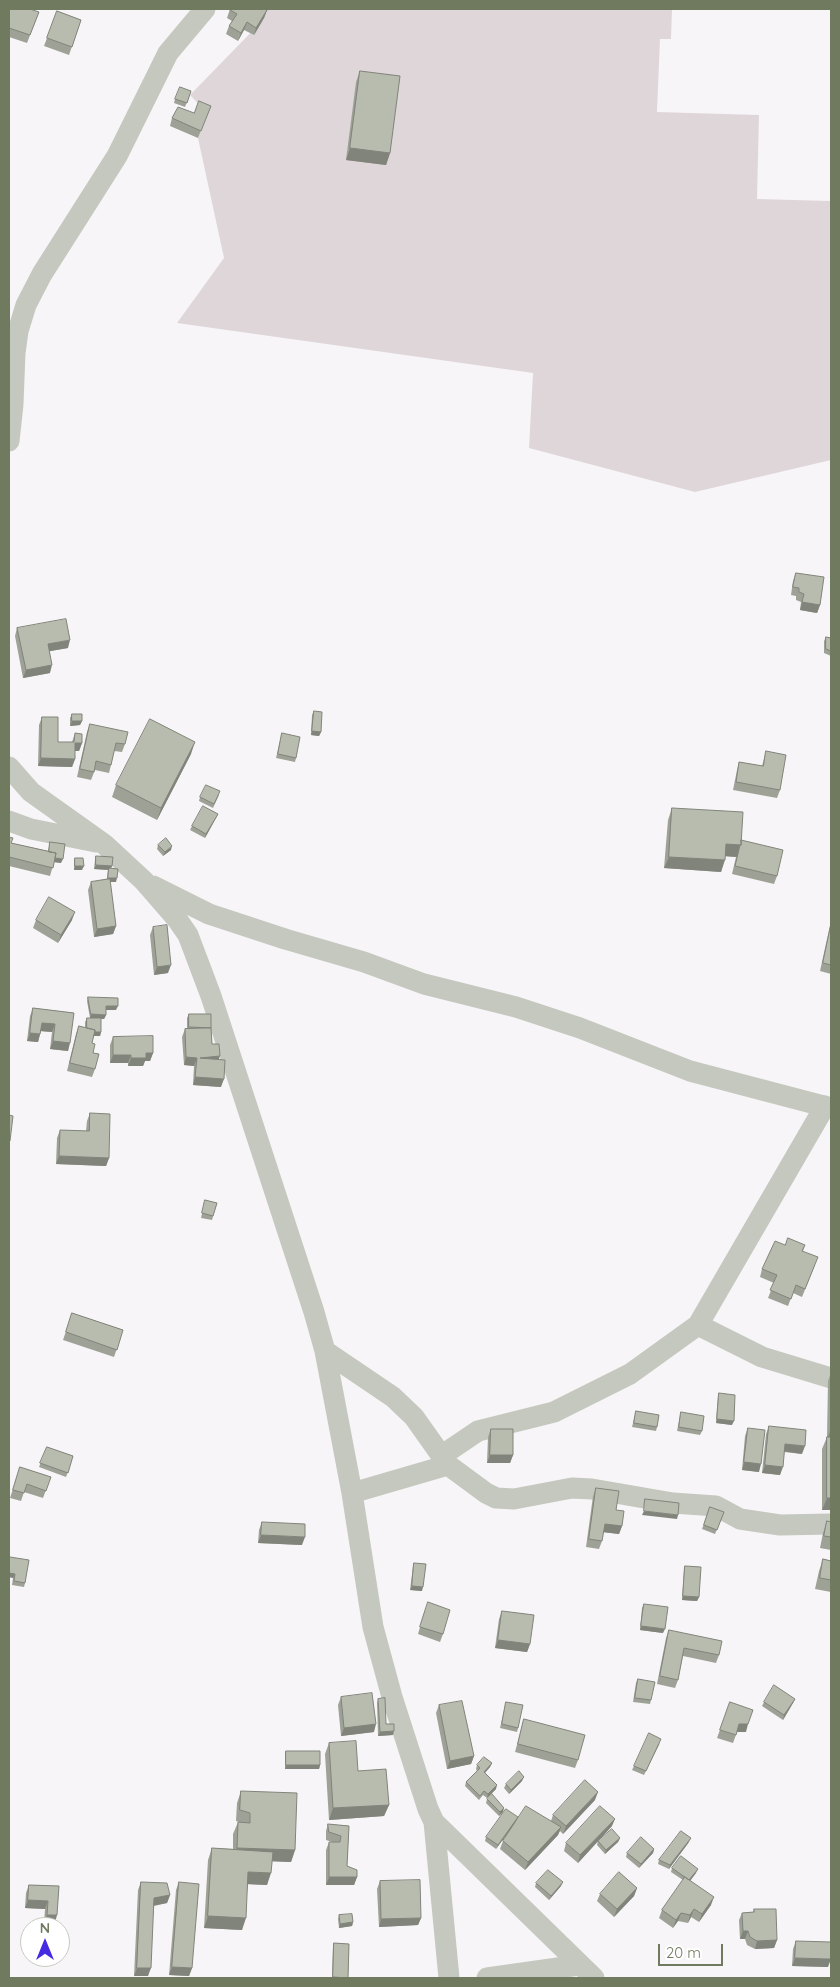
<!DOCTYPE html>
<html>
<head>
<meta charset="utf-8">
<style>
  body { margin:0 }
  #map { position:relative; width:840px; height:1987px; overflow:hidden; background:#f8f5f8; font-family:Quicksand,sans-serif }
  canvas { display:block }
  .frame { position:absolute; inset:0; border:10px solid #707a5e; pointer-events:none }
  .north { position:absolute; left:20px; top:1917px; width:50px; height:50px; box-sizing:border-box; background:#fff; border:1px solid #c6cabf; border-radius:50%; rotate:0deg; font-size:14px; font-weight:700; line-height:20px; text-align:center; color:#707a5e }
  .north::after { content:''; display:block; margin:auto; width:18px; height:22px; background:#452be2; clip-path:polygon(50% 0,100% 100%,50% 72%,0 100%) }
  .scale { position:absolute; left:658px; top:1944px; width:65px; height:22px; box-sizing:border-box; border:2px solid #707a5e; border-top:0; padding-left:6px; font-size:15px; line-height:18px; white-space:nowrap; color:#707a5e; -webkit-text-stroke:4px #fff; paint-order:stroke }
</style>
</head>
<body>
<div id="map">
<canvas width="840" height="1987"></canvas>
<div class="frame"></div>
<div class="north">N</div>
<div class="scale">20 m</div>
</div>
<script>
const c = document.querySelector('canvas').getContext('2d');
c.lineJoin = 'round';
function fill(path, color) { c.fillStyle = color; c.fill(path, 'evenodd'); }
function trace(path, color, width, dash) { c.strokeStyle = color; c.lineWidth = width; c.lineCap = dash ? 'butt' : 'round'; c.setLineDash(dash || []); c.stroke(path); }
fill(new Path2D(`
  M248,9H672L671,39H660L657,112L759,115L757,199L831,201V460L695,492L529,448L533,373L177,323L224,258L198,138L208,114L190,95L264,19Z`), '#dfd6da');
trace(new Path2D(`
  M9,441L13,404L15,353L18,331L26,305L42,274L117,156L168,53L205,9
  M9,767L31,792L104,844L144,881L177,919L188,935L211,996L314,1312L325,1351L352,1493L373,1627L392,1697L428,1809L434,1822L594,1978
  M9,821L31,829L96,842
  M153,886L209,914L285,939L364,962L424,984L516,1007L580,1028L690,1071L831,1108
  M698,1325L762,1357L831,1378
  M325,1351L393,1397L414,1417L448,1465L486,1493L496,1498L514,1499L572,1488L592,1489L673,1503L716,1506L740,1519L780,1525L831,1524
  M441,1456L478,1431L554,1412L630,1374L698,1325L825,1106
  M352,1493L448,1465
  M434,1822L449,1978
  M487,1978L579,1965`), '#c4c8bf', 21);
fill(new Path2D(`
  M9,9L39,12L27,43L9,37Z
  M230,9L267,10L264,18L254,35L244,30L238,41L226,34L229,26L232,21L227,18Z
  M57,11L81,20L69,55L44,46Z
  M360,71L390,153L386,165L346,160L356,82Z
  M191,91L185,107L174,103L175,99Z
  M211,106L198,138L170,126L172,118L194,113Z
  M796,573L820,605L817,613L800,610L801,602L796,600V596L791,595L793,581Z
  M17,628L68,648L50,651V673L23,678L15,636Z
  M826,637L831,638V656L824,653V641Z
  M314,711L321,732L319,736L311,735L312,715Z
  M72,714L82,721L80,725L70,726V718Z
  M42,717L58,742H72L75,733L82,743L79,751H75V759L72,767L38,766L39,725Z
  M90,724L125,744L122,752L114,751L111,765L109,773L95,770L91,780L77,777L87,732Z
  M282,733L296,758L295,762L276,758Z
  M766,751L780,790L777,798L733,790L737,770L739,762L762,766Z
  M191,754L157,820L112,797L116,785Z
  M219,795L213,808L199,801L200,797Z
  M672,808L741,840L777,876L774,884L732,874L736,857L725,856L721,872L664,868L668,820Z
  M218,814L205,838L190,830L192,826Z
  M9,837L11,843L48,851L50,842L61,863L54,862L50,876L9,866Z
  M158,845L171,850L163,856L157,849Z
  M96,856L112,866L111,868L116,882H110L116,926L113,934L94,937L88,890L91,882L107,879L108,870L94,869L95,860Z
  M75,858L82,870H74V862Z
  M36,920H72L58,943L33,928Z
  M831,921V974L820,971Z
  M153,927L168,973L154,975L150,935Z
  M88,997L116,1010H106V1015L104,1019H101V1032L100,1036H94L92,1043L95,1069L92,1077L67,1071L76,1034L79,1026L85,1028V1022L87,1018H90L87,1001Z
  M33,1008L74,1013L68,1051L50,1049L52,1032L41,1031L38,1042L27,1041L30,1016Z
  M189,1014L211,1028L212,1044L219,1059L221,1087L193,1085L194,1066L184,1065L182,1037L185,1029H187V1018Z
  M113,1037L153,1053L150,1061H145L143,1066H128V1063H110V1045Z
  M90,1113L109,1158L106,1166L56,1164L57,1138L60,1130L86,1131L87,1121Z
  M205,1200L217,1203L212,1220L201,1218Z
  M785,1245H805L803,1251L815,1265L802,1297L793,1293L788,1306L768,1298L774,1283L760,1277L762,1269Z
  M72,1313L123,1330L114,1357L63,1340Z
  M831,1373V1510H822V1449L827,1437L828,1381Z
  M719,1393L732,1425L716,1423L718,1397Z
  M636,1411L657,1427L656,1431L632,1427Z
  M681,1412L702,1431L700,1435L677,1431L680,1416Z
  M769,1426L802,1454L784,1452L780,1475L762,1473L766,1434Z
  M748,1428L759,1472L742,1470L745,1436Z
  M491,1429L513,1455L510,1463H487L488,1437Z
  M47,1447L73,1456L66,1477L39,1467Z
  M20,1467L51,1477L43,1498L24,1492L21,1501L10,1498Z
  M596,1488L616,1510L622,1526L619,1534L603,1532L602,1541L599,1549L586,1547L593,1496Z
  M710,1507L724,1512L715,1534L702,1529Z
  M827,1521L831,1522V1550L820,1548L823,1533Z
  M262,1522L302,1545L258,1543L259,1530Z
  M10,1557L25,1583L24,1587L12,1585L13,1578L9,1577V1559Z
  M823,1559L831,1561V1592L815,1589L819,1571Z
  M414,1563L422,1591L410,1590L413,1567Z
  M685,1566L699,1597L697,1601L682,1600L684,1570Z
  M644,1604L663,1633L640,1630L642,1608Z
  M425,1610L443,1634L440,1642L418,1634Z
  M502,1611L530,1644L527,1652L495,1648L499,1619Z
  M669,1630L719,1655L716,1663L683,1656L678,1680L675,1688L657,1684L666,1638Z
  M638,1679L651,1700L650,1704L633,1702L636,1683Z
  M341,1697L374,1732L341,1736L338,1705Z
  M378,1699L386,1724L393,1735L378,1736L377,1703Z
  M795,1699L793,1703L783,1720L762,1706L764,1702Z
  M506,1702L518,1728L517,1732L500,1728Z
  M730,1702L746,1732H737L733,1743L717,1738Z
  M439,1705L474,1756L471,1764L447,1769L436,1713Z
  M524,1719L578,1760L575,1768L515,1752Z
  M329,1743L358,1771L389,1805L384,1816L329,1820L325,1754Z
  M660,1743L644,1775L632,1770L634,1766Z
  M286,1751L320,1765L319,1769H285V1755Z
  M492,1763L490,1767L485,1773L496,1789L487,1798L483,1795L479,1800L465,1786L466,1782L477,1771L476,1769L477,1765Z
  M522,1781L509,1794L504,1788L506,1784Z
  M241,1791L295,1850L291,1862L272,1861L267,1885L248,1884L242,1930L204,1928L208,1860L212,1848L233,1849V1834L238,1822H239L236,1821L237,1803Z
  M487,1799L503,1812L499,1816L486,1803Z
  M595,1800L563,1834L560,1831L558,1835L525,1870L500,1849L503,1841L510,1830L496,1849L485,1841L486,1837L517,1820L551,1821L553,1815Z
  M328,1824L349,1826L347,1866L357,1877L354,1885H326V1850L329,1842H332L326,1840V1831Z
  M612,1826L578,1863L564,1851L566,1843Z
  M620,1838L618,1842L605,1854L597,1845L598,1841Z
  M689,1842L669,1869L658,1864L659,1860Z
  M654,1849L653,1853L639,1868L626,1857L627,1853Z
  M672,1868L696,1873L690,1880L711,1905L699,1922L691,1917L688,1923L678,1921L673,1928L659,1918L662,1910L683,1880L671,1872Z
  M380,1881L421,1918L418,1925L379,1927L377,1889Z
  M141,1882L170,1895L167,1903L154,1906L148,1976H134L138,1890Z
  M179,1882L192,1968L189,1976L169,1975L176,1890Z
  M536,1883L561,1886L549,1900L535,1887Z
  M29,1885L59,1886L55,1923H44L45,1909L25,1908L26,1893Z
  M637,1888L634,1896L614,1917L597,1901L600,1894Z
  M754,1909L777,1940L774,1948L755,1949L747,1945L745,1939H740L739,1920L742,1913L753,1912Z
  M339,1915L353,1922L352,1926L339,1928L338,1919Z
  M796,1941L828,1967L792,1966L793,1949Z
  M334,1943L349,1944L348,1978H332L333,1947Z`), '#9ea296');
fill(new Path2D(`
  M267,10L264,18L254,35L256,28Z
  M247,22L244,30L238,41L241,33Z
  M350,148L390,153L386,165L346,160Z
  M802,602L820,605L817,613L800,610Z
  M70,640L68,648L45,652L48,644Z
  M52,665L50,673L23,678L26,670Z
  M72,721H82L80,725L70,726Z
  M312,731L321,732L319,736L311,735Z
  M195,742L191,754L157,820L161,808Z
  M75,743H82L79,751H73Z
  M41,758L75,759L72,767L38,766Z
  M218,814L216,818L205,838L206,834Z
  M726,844L741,845L737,857L722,856Z
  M172,846L171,850L163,856L165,852Z
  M48,857L63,859L61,863L47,861Z
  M669,857L725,860L721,872L664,868Z
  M96,865L112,866L110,870L94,869Z
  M75,866H84L82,870H74Z
  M108,878H117L116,882H107Z
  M75,912L72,920L58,943L61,935Z
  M116,926L113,934L94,937L97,929Z
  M171,965L168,973L154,975L157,967Z
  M106,1006H118L116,1010H105Z
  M91,1014L106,1015L104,1019L90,1018Z
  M42,1023L55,1024L52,1032L39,1031Z
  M87,1032H101L100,1036H86Z
  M30,1033L40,1034L38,1042L27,1041Z
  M53,1041L70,1043L68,1051L50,1049Z
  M146,1053H153L150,1061H145L143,1066H128L131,1058Z
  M113,1055H131L128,1063H110Z
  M220,1056L217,1064L200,1058Z
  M186,1057L197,1058L194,1066L184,1065Z
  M195,1077L224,1079L221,1087L193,1085Z
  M59,1156L109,1158L106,1166L56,1164Z
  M717,1419L734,1421L732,1425L716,1423Z
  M831,1429V1440H827Z
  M785,1444L805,1446L802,1454L782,1451Z
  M490,1455H513L510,1463H487Z
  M744,1462L761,1464L759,1472L742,1470Z
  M765,1465L783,1467L780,1475L762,1473Z
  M827,1498H831V1510H822Z
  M644,1511L678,1515L677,1519L642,1515Z
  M605,1524L622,1526L619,1534L602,1532Z
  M261,1535L305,1537L302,1545L258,1543Z
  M9,1573L15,1574L13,1578L9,1577Z
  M412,1586L423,1587L422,1591L410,1590Z
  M683,1596L699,1597L697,1601L682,1600Z
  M641,1626L665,1629L663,1633L640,1630Z
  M498,1640L530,1644L527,1652L495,1648Z
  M795,1699L793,1703L783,1720L784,1715Z
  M376,1724L374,1732L341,1736L344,1728Z
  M739,1724H748L746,1732H737Z
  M394,1731L393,1735L378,1736L380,1732Z
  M474,1756L471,1764L447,1769L450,1761Z
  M492,1763L490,1767L482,1776L484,1772Z
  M286,1765H320L319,1769H285Z
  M524,1777L522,1781L509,1794L511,1790Z
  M497,1785L496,1789L487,1798L488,1794Z
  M598,1792L595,1800L563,1834L566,1826Z
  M389,1805L384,1816L329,1820L333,1808Z
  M504,1808L503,1812L499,1816L500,1812Z
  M518,1817L516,1821L496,1849L498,1845Z
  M615,1819L612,1826L578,1863L580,1855Z
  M561,1827L558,1835L525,1870L528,1862Z
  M620,1838L618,1842L605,1854L606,1850Z
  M691,1838L689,1842L669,1869L670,1865Z
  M237,1848L295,1850L291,1862L233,1860Z
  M654,1849L653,1853L639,1868L641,1864Z
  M698,1869L696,1873L688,1884L689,1880Z
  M248,1872L271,1873L267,1885L244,1884Z
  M329,1877H357L354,1885H326Z
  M563,1882L561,1886L549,1900L551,1896Z
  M637,1888L634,1896L614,1917L617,1909Z
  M170,1895L167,1903L151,1906L154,1898Z
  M714,1897L711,1905L699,1922L702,1914Z
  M28,1900L48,1901L45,1909L25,1908Z
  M694,1909L691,1917L688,1923L690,1915Z
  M681,1913L678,1921L673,1928L676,1920Z
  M47,1915H57L55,1923H44Z
  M208,1916L246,1918L242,1930L204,1928Z
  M421,1918L418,1925L379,1927L381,1919Z
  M353,1922L352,1926L339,1928L340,1924Z
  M743,1931H748L745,1939H740Z
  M777,1940L774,1948L755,1949L757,1941Z
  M795,1958L831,1959L828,1967L792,1966Z
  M172,1967L192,1968L189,1976L169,1975Z
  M137,1968H151L148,1976H134Z`), '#81847a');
const building = new Path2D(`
  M9,9H30L39,12L30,35L9,28Z
  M230,9H264L267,10L256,28L247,22L241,33L229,26L237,14L230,10Z
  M57,11L81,20L72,47L47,38Z
  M360,71L400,76L390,153L350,148Z
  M180,87L191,91L187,103L175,99Z
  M199,101L211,106L201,131L172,118L178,107L194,113Z
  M796,573L824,577L820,605L802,602L804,594L799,592V588L793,587Z
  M66,619L70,640L48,644L52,665L26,670L17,628Z
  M826,637L831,638V651L826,649Z
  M314,711L322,712L321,732L312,731Z
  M72,714H82V721H72Z
  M42,717H58V742H74L75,733L82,734V743H75V759L41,758Z
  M150,719L195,742L161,808L116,785Z
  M90,724L128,732L125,744L116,743L111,765L96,761L94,772L80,769Z
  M282,733L300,737L296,758L278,754Z
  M766,751L786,755L780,790L736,782L739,762L763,766Z
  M206,785L220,791L214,804L200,797Z
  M203,806L218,814L206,834L192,826Z
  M672,808L743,812L741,845L726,844L725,860L669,857Z
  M9,837L13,838L11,843L56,853L53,868L9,857Z
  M166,838L172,846L165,852L158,845Z
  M741,840L783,850L777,876L735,866L740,845H741Z
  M50,842L65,844L63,859L55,858L56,853L49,852Z
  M96,856L113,857L112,866L96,865Z
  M75,858H83L84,866H75Z
  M109,868L118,869L117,878H108Z
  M110,879L116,926L97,929L91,882Z
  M49,897L75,912L61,935L36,920Z
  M831,924V965L823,963Z
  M167,925L171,965L157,967L153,927Z
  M88,997L118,998V1006H106V1015L91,1014Z
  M33,1008L74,1013L70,1043L53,1041L55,1024L42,1023L40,1034L30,1033Z
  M189,1014H211V1028L189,1027Z
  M87,1018H101V1032H95V1030L87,1028Z
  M79,1026L95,1030L92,1043L95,1044L93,1053L99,1054L95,1069L70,1063Z
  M211,1028L212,1044H219L220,1056L200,1058L225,1060L224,1079L195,1077L197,1058L186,1057L185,1029Z
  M153,1036V1053H146V1058H131V1055H113V1037Z
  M90,1113L110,1114L109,1158L59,1156L60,1130L89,1131Z
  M9,1115L13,1116L10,1141H9Z
  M205,1200L217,1203L213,1216L202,1213Z
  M788,1238L805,1245L802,1251L818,1257L805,1289L796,1285L791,1299L770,1290L777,1275L762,1269L775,1241L785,1245Z
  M72,1313L123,1330L117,1350L66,1332Z
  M719,1393L735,1395L734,1421L717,1419Z
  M636,1411L659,1415L657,1427L634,1423Z
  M681,1412L704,1416L702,1431L679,1427Z
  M769,1426L806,1430L805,1446L785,1444L783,1467L765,1465Z
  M748,1428L765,1430L761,1464L744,1462Z
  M491,1429H513V1455H490Z
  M827,1437H831V1498H827Z
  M47,1447L73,1456L68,1473L40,1463Z
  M20,1467L51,1477L46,1491L27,1484L24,1493L13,1490Z
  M596,1488L619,1491L616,1510L624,1511L622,1526L605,1524L602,1541L589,1539Z
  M645,1499L679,1503L678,1515L644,1511Z
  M710,1507L724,1512L717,1530L704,1525Z
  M827,1521L831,1522V1537L824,1536Z
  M262,1522L305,1524V1537L261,1535Z
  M10,1557L29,1560L25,1583L14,1581L15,1574L9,1573Z
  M823,1559L831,1561V1580L820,1578Z
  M414,1563L426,1564L423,1587L412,1586Z
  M685,1566L701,1567L699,1597L683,1596Z
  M428,1602L450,1610L443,1634L420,1627Z
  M644,1604L668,1607L665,1629L641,1626Z
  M502,1611L534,1615L530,1644L498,1640Z
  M669,1630L722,1641L719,1655L684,1648L678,1680L660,1676Z
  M638,1679L655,1682L651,1700L635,1698Z
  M774,1685L795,1699L784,1715L764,1702Z
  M372,1693L376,1724L344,1728L341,1697Z
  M385,1698L386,1724H394V1731L380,1732L378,1699Z
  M462,1701L474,1756L450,1761L439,1705Z
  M506,1702L523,1705L518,1728L502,1724Z
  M730,1702L753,1710L748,1724H739L736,1735L720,1730Z
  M524,1719L585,1735L578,1760L518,1744Z
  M649,1733L661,1739L646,1771L634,1766Z
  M356,1741L358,1771L386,1769L389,1805L333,1808L329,1743Z
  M286,1751H320V1765H286Z
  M484,1757L492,1763L484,1772L497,1785L488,1794L484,1791L480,1796L466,1782L480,1768L477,1765Z
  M519,1771L524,1777L511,1790L506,1784Z
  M585,1780L598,1792L566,1826L553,1815Z
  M241,1791L297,1793L295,1850L237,1848L238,1822L250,1823V1813L240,1810Z
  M492,1794L504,1808L500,1812L487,1799Z
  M526,1806L561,1827L528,1862L503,1841Z
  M600,1806L615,1819L580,1855L566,1843Z
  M506,1809L518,1817L498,1845L486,1837Z
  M328,1824L349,1826L347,1866L357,1870V1877H329V1842H340L341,1836L329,1832Z
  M612,1829L620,1838L606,1850L598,1841Z
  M681,1831L691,1838L670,1865L659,1860Z
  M641,1837L654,1849L641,1864L627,1853Z
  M212,1848L273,1852L271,1873L248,1872L246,1918L208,1916Z
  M681,1856L698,1869L689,1880L672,1868Z
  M548,1870L563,1882L551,1896L536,1883Z
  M619,1872L637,1888L617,1909L600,1894Z
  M685,1877L714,1897L702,1914L694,1909L690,1915L681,1913L676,1920L662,1910Z
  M420,1880L421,1918L381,1919L380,1881Z
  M141,1882L167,1883L170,1895L154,1898L151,1968H137Z
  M179,1882L199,1884L192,1968L172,1967Z
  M29,1885L59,1886L57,1915H47L48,1901L28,1900Z
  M754,1909H776L777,1940L757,1941L750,1937L748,1931H743L742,1913L754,1912Z
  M352,1914L353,1922L340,1924L339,1915Z
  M796,1941L831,1942V1959L795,1958Z
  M334,1943L349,1944L348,1978L333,1977Z`);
fill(building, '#b8bcaf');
trace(building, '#81847a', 1);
</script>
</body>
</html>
